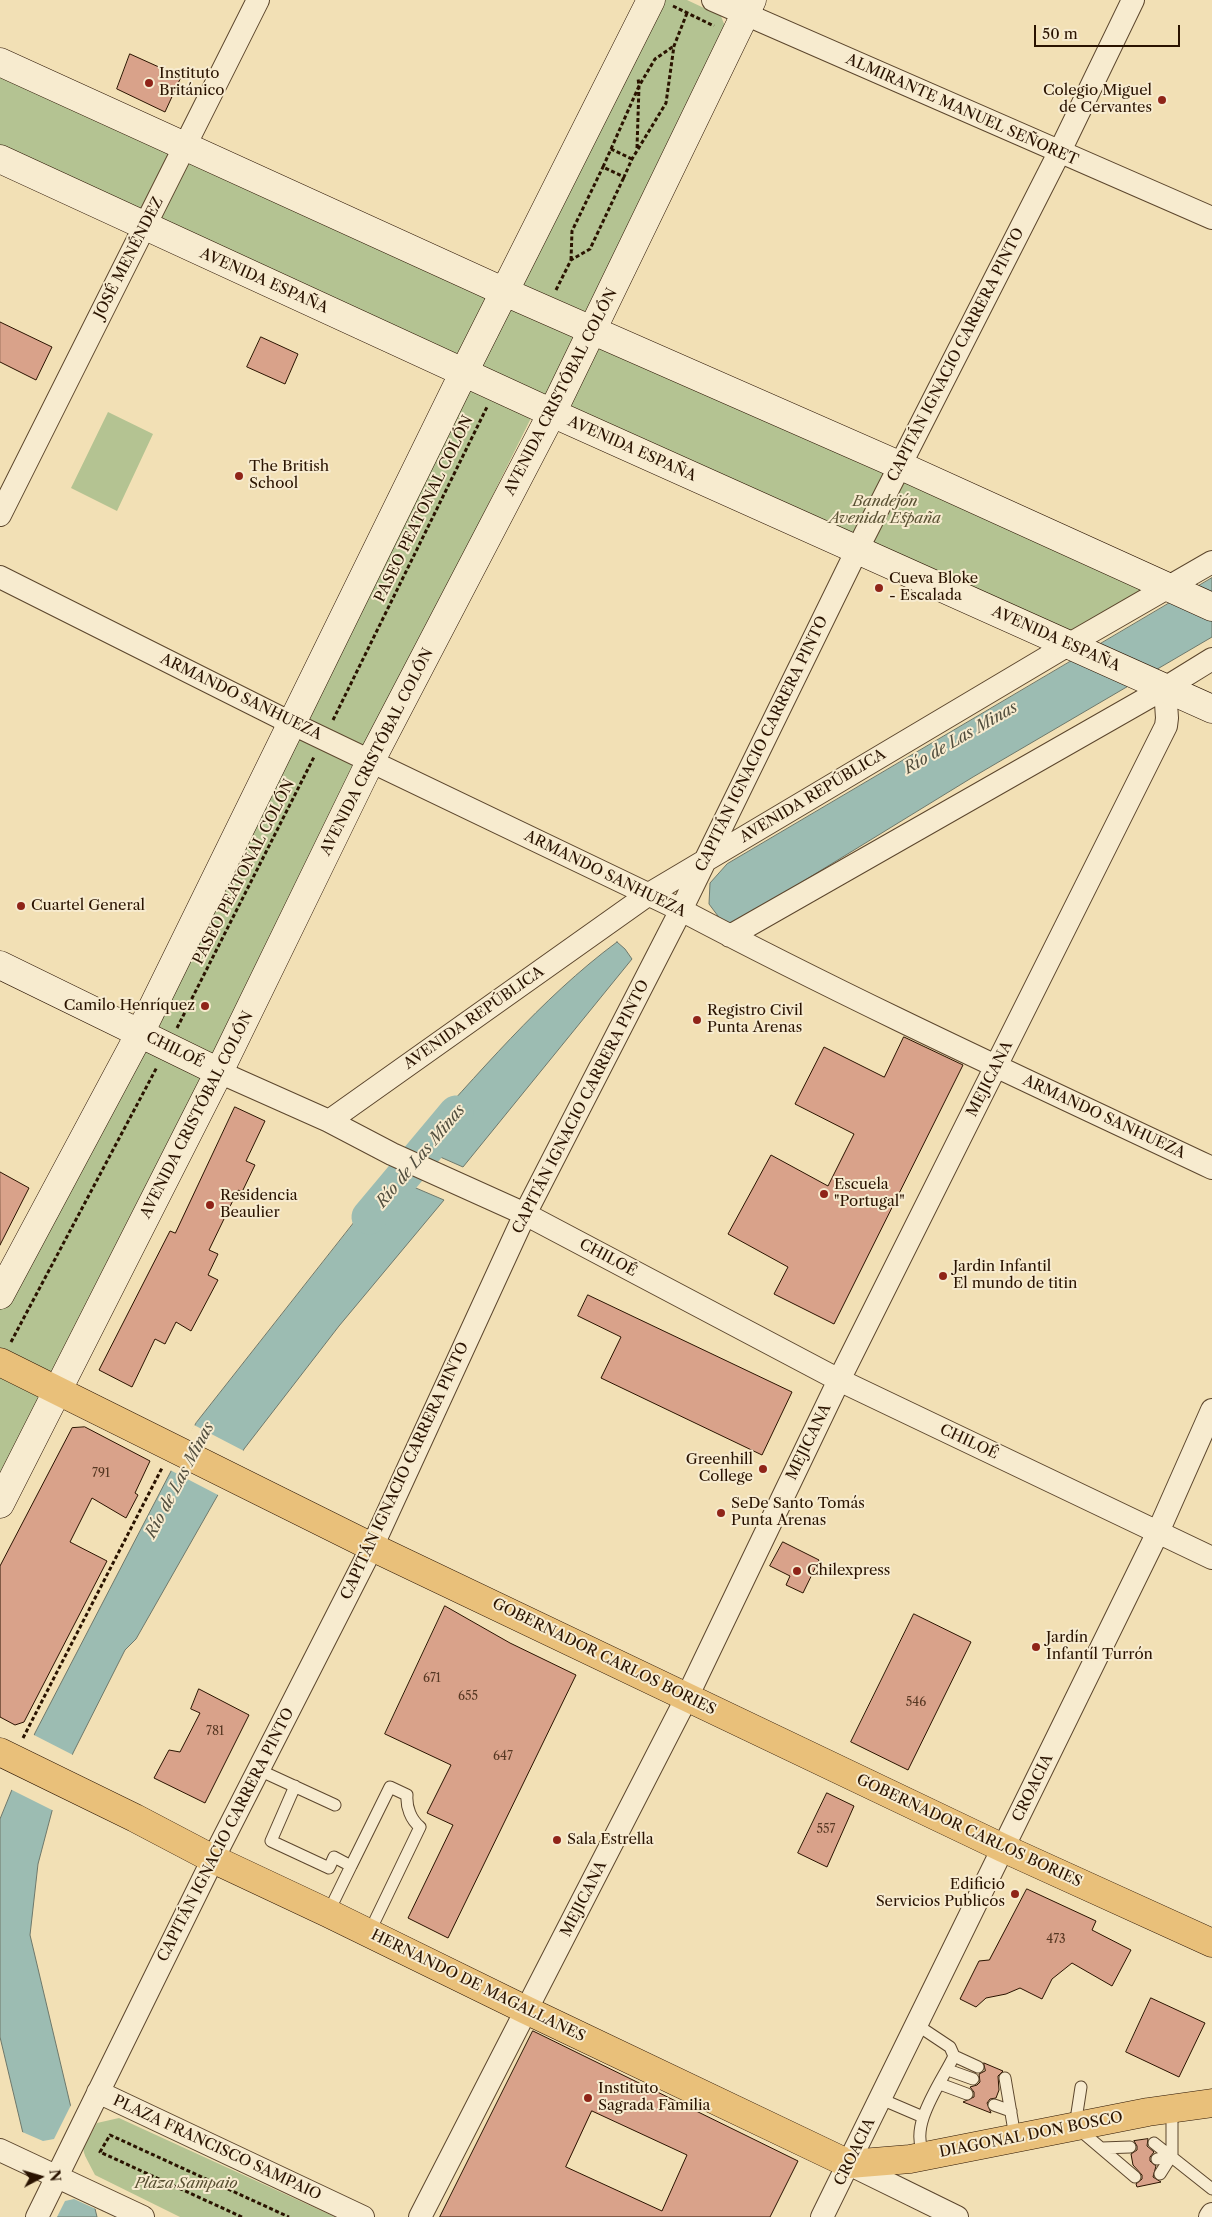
<!DOCTYPE html>
<html>
<head>
<meta charset="utf-8">
<style>
  body { margin:0 }
  #map { position:relative; width:1212px; height:2217px; overflow:hidden; background:#f2e0b5; font-family:"Libre Caslon Text",serif }
  canvas { display:block }
  .north { position:absolute; left:15px; top:2152px; width:50px; height:50px; -webkit-text-stroke:4px #f7ebcf; paint-order:stroke; rotate:84deg; font-size:14px; font-weight:700; line-height:20px; text-align:center; color:#2a1300 }
  .north::after { content:''; display:block; margin:auto; width:18px; height:22px; background:#2a1300; clip-path:polygon(50% 0,100% 100%,50% 72%,0 100%) }
  .scale { position:absolute; left:1034px; top:25px; width:146px; height:22px; box-sizing:border-box; border:2px solid #2a1300; border-top:0; padding-left:6px; font-size:15px; line-height:18px; white-space:nowrap; color:#2a1300; -webkit-text-stroke:4px #f7ebcf; paint-order:stroke }
</style>
</head>
<body>
<div id="map">
<canvas width="1212" height="2217"></canvas>
<div class="north">N</div>
<div class="scale">50 m</div>
</div>
<script>
const c = document.querySelector('canvas').getContext('2d');
c.lineJoin = 'round';
function fill(path, color) { c.fillStyle = color; c.fill(path, 'evenodd'); }
function trace(path, color, width, dash) { c.strokeStyle = color; c.lineWidth = width; c.lineCap = dash ? 'butt' : 'round'; c.setLineDash(dash || []); c.stroke(path); }
function write(font, color, halo, rows, align = 'center') {
  c.font = font + ' "Libre Caslon Text",serif'; c.lineWidth = 4; c.setLineDash([]); c.textBaseline = 'middle'; c.strokeStyle = halo; c.fillStyle = color; for (const [text, x, y, turn = 0] of rows) {
    c.save(); c.translate(x, y); c.rotate((+turn || 0) * Math.PI / 180); c.textAlign = isNaN(turn) ? turn : align; if (halo) c.strokeText(text, 0, 0); c.fillText(text, 0, 0); c.restore();
  }
}
fill(new Path2D(`
  M666,0H687L721,16L726,29L588,312L578,315L523,293L522,282L660,2Z
  M0,70L1146,588L1068,633L0,147Z
  M465,382L533,414L0,1489V1304Z
  M108,412L153,434L117,511L71,488Z
  M119,2118L335,2217H180L95,2175L82,2150L97,2123Z`), '#b4c392');
const water = new Path2D(`
  M1212,578V637L973,777L727,928L709,904L710,883L727,864Z
  M617,942L625,949L632,959L463,1167L413,1145C478,1075 540,999 617,942Z
  M390,1177L444,1200L339,1326L244,1449L136,1639L125,1650L73,1753L52,1811L38,1864L30,1935L97,2217H43L0,2037V1819L35,1733L196,1423Z`);
fill(water, '#9cbcb2');
trace(water, '#6e786b', 1);
fill(new Path2D(`
  M194,1425L244,1451L220,1496L170,1470Z
  M32,1734L75,1756L54,1811L10,1789Z
  M72,2103L98,2210L74,2199L65,2201L57,2217H40L20,2131L43,2141L54,2139Z`), '#f2e0b5');
trace(new Path2D(`
  M369,1217L456,1113`), '#9cbcb2', 35);
const building = new Path2D(`
  M130,54L181,77L165,112L117,89Z
  M0,322L52,347L36,380L0,362Z
  M261,337L298,354L285,384L247,367Z
  M904,1037L963,1065L834,1324L774,1294L788,1267L728,1234L771,1155L828,1186L854,1134L795,1104L824,1047L884,1077Z
  M235,1107L265,1121L246,1161L255,1165L242,1192L238,1190L209,1250L218,1254L208,1275L218,1280L191,1331L176,1322L165,1344L155,1339L132,1387L99,1370L170,1231L175,1233Z
  M0,1172L29,1188L0,1245Z
  M588,1295L792,1392L762,1455L601,1378L621,1337L578,1316Z
  M85,1427L150,1461L135,1493L138,1495L126,1518L92,1498L70,1542L107,1561L24,1722L15,1725L0,1717V1566L72,1428Z
  M783,1542L819,1560L803,1593L786,1585L790,1576L770,1566Z
  M445,1606L510,1643L576,1675L448,1938L408,1918L453,1825L427,1813L451,1765L385,1734Z
  M914,1614L971,1642L908,1770L851,1742Z
  M199,1689L249,1715L205,1803L154,1778L169,1750L180,1752L200,1713L191,1709Z
  M827,1793L854,1806L827,1867L798,1853Z
  M1027,1889L1096,1921L1092,1930L1131,1950L1112,1986L1072,1963L1052,1979L1042,1999L1020,1988L1006,1994L986,1998L976,2007L960,1999L979,1961L989,1960Z
  M1151,1998L1205,2023L1179,2077L1126,2052Z
  M533,2031L798,2161L770,2217H440ZM592,2111L687,2155L662,2211L566,2167Z
  M984,2063L1003,2071L998,2076L999,2090L996,2098L990,2099L987,2103L991,2113L963,2102L974,2097V2092L970,2087L977,2085L980,2082L979,2074L985,2071Z
  M1148,2139L1147,2146L1154,2152L1150,2157V2161L1156,2166L1153,2177L1161,2182L1137,2187L1136,2184L1142,2179V2175L1133,2165L1131,2154L1137,2150V2146L1134,2141Z`);
fill(building, '#d9a28a');
trace(building, '#2a1300', 1);
const lane = new Path2D(`
  M259,1770L335,1805
  M295,1786L271,1841L329,1868L334,1857L351,1866L390,1787L407,1795C406,1807 411,1820 420,1827L369,1933
  M328,1913L351,1866
  M917,2025L950,2047L954,2056C943,2080 905,2130 926,2155
  M954,2056L978,2067
  M948,2070L973,2079
  M1005,2078L1013,2125L1019,2137
  M940,2084L967,2094
  M1081,2087L1075,2126L1135,2177
  M881,2099L923,2117
  M994,2105L1011,2111
  M1154,2143L1212,2189
  M1102,2148L1130,2147
  M1157,2159L1172,2155
  M1160,2174L1172,2155V2108`);
const street = new Path2D(`
  M713,0L1212,218
  M0,515L258,0
  M0,577L293,724L681,910C855,1002 1034,1084 1212,1168
  M730,936L1165,688L1212,659
  M219,1072L329,1121L392,1154L525,1214L839,1380L1212,1558
  M329,1121L649,894L1068,645L1212,562
  M98,2092L363,2217
  M0,2150L143,2217
  M849,2164L957,2217
  M37,2217L213,1859L372,1547L525,1214L681,910L857,550L1059,153L1133,0
  M420,2217L687,1697L839,1380L1166,726L1167,718L1165,688
  M822,2217L1158,1532L1212,1410
  M1210,2217L1212,2214`);
const secondary = new Path2D(`
  M0,62L505,292L899,465L1212,607
  M0,159L552,413L1212,709
  M0,965L219,1072
  M0,1295L140,1033L464,372L651,0
  M0,1504L219,1072L370,762L552,413L752,0`);
const primary = new Path2D(`
  M0,1362L372,1547L1003,1848L1212,1943
  M0,1752L135,1818L213,1859L328,1913L526,2010L849,2164L910,2159L1148,2112L1212,2103`);
trace(lane, '#5c462d', 13);
trace(street, '#5c462d', 24);
trace(secondary, '#2a1300', 29);
trace(primary, '#2a1300', 29);
trace(new Path2D(`
  M673,6L714,26
  M637,148L639,86L655,59L674,46
  M611,149L639,86L638,78
  M632,159L611,149L603,167L624,177L632,159L666,103L674,46L687,13
  M571,260L572,231L603,167
  M556,290L571,260L590,249L624,177
  M333,720L487,407
  M177,1028L314,757
  M11,1342L157,1067
  M23,1738L162,1468
  M242,2217L100,2152L110,2135L289,2217`), '#2a1300', 3, [4, 2.5]);
trace(lane, '#f7ebcf', 11);
trace(street, '#f7ebcf', 22);
trace(secondary, '#f7ebcf', 28);
trace(primary, '#e9c07a', 28);
for (const [x, y, r, color] of [
  [149,83,5,"#8f2418"],
  [1162,100,5,"#8f2418"],
  [239,476,5,"#8f2418"],
  [879,588,5,"#8f2418"],
  [21,906,5,"#8f2418"],
  [205,1006,5,"#8f2418"],
  [697,1020,5,"#8f2418"],
  [824,1194,5,"#8f2418"],
  [210,1205,5,"#8f2418"],
  [943,1276,5,"#8f2418"],
  [763,1469,5,"#8f2418"],
  [721,1513,5,"#8f2418"],
  [797,1571,5,"#8f2418"],
  [1036,1647,5,"#8f2418"],
  [557,1840,5,"#8f2418"],
  [1015,1894,5,"#8f2418"],
  [588,2098,5,"#8f2418"]
]) { const dot = new Path2D(); dot.arc(x, y, r, 0, 2 * Math.PI); c.fillStyle = color; c.fill(dot); trace(dot, '#f7ebcf', 2); }
write('12px', '#563722', null, [
  ["791",101,1474],
  ["671",432,1679],
  ["655",468,1697],
  ["546",916,1703],
  ["781",215,1732],
  ["647",503,1757],
  ["557",826,1830],
  ["473",1056,1940]
]);
write('15px', '#2a1300', '#f7ebcf', [
  ["Instituto",159,74],
  ["Británico",159,91],
  ["Colegio Miguel",1152,91,"right"],
  ["de Cervantes",1152,108,"right"],
  ["The British",249,467],
  ["School",249,484],
  ["Cueva Bloke",889,579],
  ["- Escalada",889,596],
  ["Cuartel General",31,906],
  ["Camilo Henríquez",195,1006,"right"],
  ["Registro Civil",707,1011],
  ["Punta Arenas",707,1028],
  ["Escuela",834,1185],
  ["\"Portugal\"",834,1202],
  ["Residencia",220,1196],
  ["Beaulier",220,1213],
  ["Jardin Infantil",953,1267],
  ["El mundo de titin",953,1284],
  ["Greenhill",753,1460,"right"],
  ["College",753,1477,"right"],
  ["SeDe Santo Tomás",731,1504],
  ["Punta Arenas",731,1521],
  ["Chilexpress",807,1571],
  ["Jardín",1046,1638],
  ["Infantíl Turrón",1046,1655],
  ["Sala Estrella",567,1840],
  ["Edificio",1005,1885,"right"],
  ["Servicios Publicos",1005,1902,"right"],
  ["Instituto",598,2089],
  ["Sagrada Familia",598,2106]
], 'left');
write('15px', '#2a1300', '#f7ebcf', [
  ["ALMIRANTE MANUEL SEÑORET",962,110,24],
  ["JOSÉ MENÉNDEZ",129,258,-63],
  ["AVENIDA ESPAÑA",264,281,24],
  ["CAPITÁN IGNACIO CARRERA PINTO",956,355,-63],
  ["AVENIDA CRISTÓBAL COLÓN",561,392,-63],
  ["AVENIDA ESPAÑA",632,449,24],
  ["PASEO PEATONAL COLÓN",424,509,-64],
  ["AVENIDA ESPAÑA",1056,639,24],
  ["ARMANDO SANHUEZA",241,697,26],
  ["CAPITÁN IGNACIO CARRERA PINTO",762,744,-64],
  ["AVENIDA CRISTÓBAL COLÓN",377,752,-63],
  ["AVENIDA REPÚBLICA",813,796,-31],
  ["PASEO PEATONAL COLÓN",244,872,-63],
  ["ARMANDO SANHUEZA",605,874,26],
  ["AVENIDA REPÚBLICA",474,1018,-35],
  ["CHILOÉ",175,1050,26],
  ["MEJICANA",990,1079,-63],
  ["CAPITÁN IGNACIO CARRERA PINTO",581,1107,-63],
  ["AVENIDA CRISTÓBAL COLÓN",197,1115,-63],
  ["ARMANDO SANHUEZA",1104,1117,25],
  ["CHILOÉ",608,1258,28],
  ["MEJICANA",809,1442,-64],
  ["CHILOÉ",969,1442,25],
  ["CAPITÁN IGNACIO CARRERA PINTO",405,1471,-65],
  ["GOBERNADOR CARLOS BORIES",604,1657,26],
  ["CROACIA",1033,1788,-64],
  ["GOBERNADOR CARLOS BORIES",969,1831,25],
  ["CAPITÁN IGNACIO CARRERA PINTO",226,1835,-63],
  ["MEJICANA",584,1899,-63],
  ["HERNANDO DE MAGALLANES",478,1986,26],
  ["DIAGONAL DON BOSCO",1031,2135,-11],
  ["PLAZA FRANCISCO SAMPAIO",217,2148,25],
  ["CROACIA",855,2152,-64]
]);
write('italic 15px', '#5a5133', '#f7ebcf', [
  ["Bandejón",885,502],
  ["Avenida España",885,519],
  ["Plaza Sampaio",186,2184]
]);
write('italic 16px', '#524e3e', '#f7ebcf', [
  ["Río de Las Minas",961,738,-30],
  ["Río de Las Minas",421,1156,-50],
  ["Río de Las Minas",180,1480,-62]
]);
</script>
</body>
</html>
